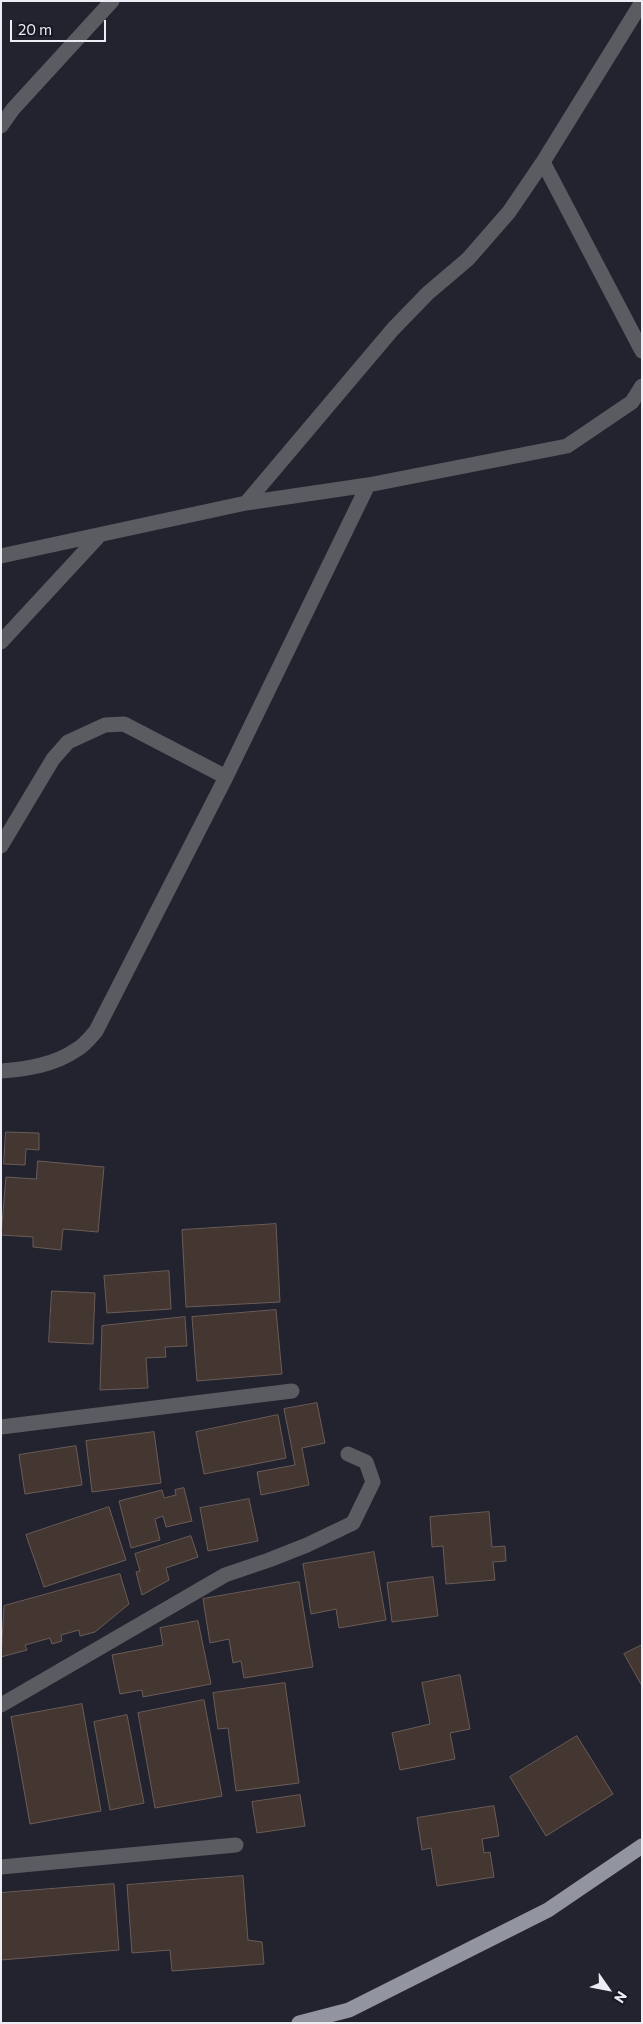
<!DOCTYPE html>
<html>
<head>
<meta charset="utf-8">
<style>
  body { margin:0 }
  #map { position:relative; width:643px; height:2024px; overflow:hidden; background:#22232e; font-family:Commissioner,sans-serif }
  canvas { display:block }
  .frame { position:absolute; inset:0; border:2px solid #ebecf4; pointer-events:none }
  .north { position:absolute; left:583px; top:1964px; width:50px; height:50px; -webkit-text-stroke:4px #181924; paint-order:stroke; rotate:123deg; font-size:14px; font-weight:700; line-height:20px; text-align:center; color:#ebecf4 }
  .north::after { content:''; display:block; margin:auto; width:18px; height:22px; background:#ebecf4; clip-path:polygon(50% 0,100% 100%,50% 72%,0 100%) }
  .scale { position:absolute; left:10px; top:20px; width:96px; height:22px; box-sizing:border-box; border:2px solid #ebecf4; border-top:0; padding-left:6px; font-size:15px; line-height:18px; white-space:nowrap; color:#ebecf4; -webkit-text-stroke:4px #181924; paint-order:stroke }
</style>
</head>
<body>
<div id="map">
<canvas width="643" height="2024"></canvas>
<div class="frame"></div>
<div class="north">N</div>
<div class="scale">20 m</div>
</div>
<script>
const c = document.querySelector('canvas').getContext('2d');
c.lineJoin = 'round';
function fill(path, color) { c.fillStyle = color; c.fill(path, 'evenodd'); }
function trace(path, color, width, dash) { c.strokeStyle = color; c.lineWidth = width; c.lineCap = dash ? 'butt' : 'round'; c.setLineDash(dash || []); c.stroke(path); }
const building = new Path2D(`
  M6,1132L39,1133V1150L26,1149L25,1165L4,1164Z
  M38,1161L104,1167L98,1232L63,1229L61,1250L33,1247V1237L1,1235L6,1177L36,1179Z
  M276,1224L280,1302L186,1307L182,1230Z
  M169,1271L171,1309L107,1313L104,1276Z
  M52,1291L95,1293L93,1344L49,1342Z
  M276,1310L282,1374L197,1381L192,1317Z
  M185,1317L187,1346L165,1347L166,1357L146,1358L148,1388L100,1390L102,1326Z
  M317,1403L325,1443L302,1448L309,1485L261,1495L257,1472L295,1465L284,1409Z
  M278,1415L286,1458L204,1474L196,1432Z
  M154,1432L161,1483L92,1492L86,1441Z
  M76,1446L82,1485L25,1494L19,1455Z
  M184,1488L192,1521L166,1527L163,1516L155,1519L160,1540L131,1548L119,1501L162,1490L164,1498L176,1495L175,1490Z
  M249,1499L258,1541L208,1551L200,1508Z
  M109,1507L126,1560L44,1587L26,1535Z
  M489,1512L492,1547L505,1546L506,1561L493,1562L495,1580L446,1584L443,1546L432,1547L430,1517Z
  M191,1536L198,1557L166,1568L169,1580L142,1595L136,1572L140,1571L135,1554Z
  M374,1552L386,1620L339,1628L336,1609L311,1614L303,1564Z
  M120,1574L129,1604L95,1632L80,1636L79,1630L61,1635L62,1641L52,1644L50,1638L25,1645L27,1650L1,1657L4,1606Z
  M433,1577L438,1616L392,1622L387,1583Z
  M299,1582L313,1667L244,1678L241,1661L233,1663L229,1639L210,1643L203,1599Z
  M198,1621L211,1684L143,1697L142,1690L120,1694L112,1655L163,1645L160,1628Z
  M642,1645V1686L624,1654Z
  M460,1675L470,1729L450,1733L455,1759L400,1770L392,1733L430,1724L422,1683Z
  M285,1683L299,1783L236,1791L228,1728L218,1729L213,1693Z
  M204,1700L222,1796L155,1808L138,1713Z
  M82,1704L101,1811L30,1824L11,1717Z
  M127,1715L144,1803L110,1810L94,1722Z
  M577,1736L613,1794L546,1836L510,1777Z
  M300,1795L305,1826L257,1833L252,1802Z
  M494,1806L499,1836L482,1839L484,1853L490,1852L494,1877L437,1886L431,1848L422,1850L417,1818Z
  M243,1876L248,1940L262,1942L264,1964L172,1971L170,1950L132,1953L127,1885Z
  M114,1884L119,1950L1,1960V1893Z`);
fill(building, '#443631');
trace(building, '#6b5c57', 1);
trace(new Path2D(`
  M1,126L13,109L112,1
  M543,162L642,351
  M368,485L567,446L632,402L642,386
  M246,503L393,329L428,293L468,259L509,212L543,162L642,2
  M1,556L246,503L368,485L226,777L96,1031C90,1038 84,1046 76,1050C54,1065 27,1069 1,1071
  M1,642L98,537
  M1,846L53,759L68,742L105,725L124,724L226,777
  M1,1427L292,1391
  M1,1705L225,1575L269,1560L307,1545L353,1523L373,1482L366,1462L348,1454
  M1,1867L236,1845`), '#5b5c62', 15);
trace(new Path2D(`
  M299,2023L349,2010L548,1910L642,1846`), '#9294a0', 15);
</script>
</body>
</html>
